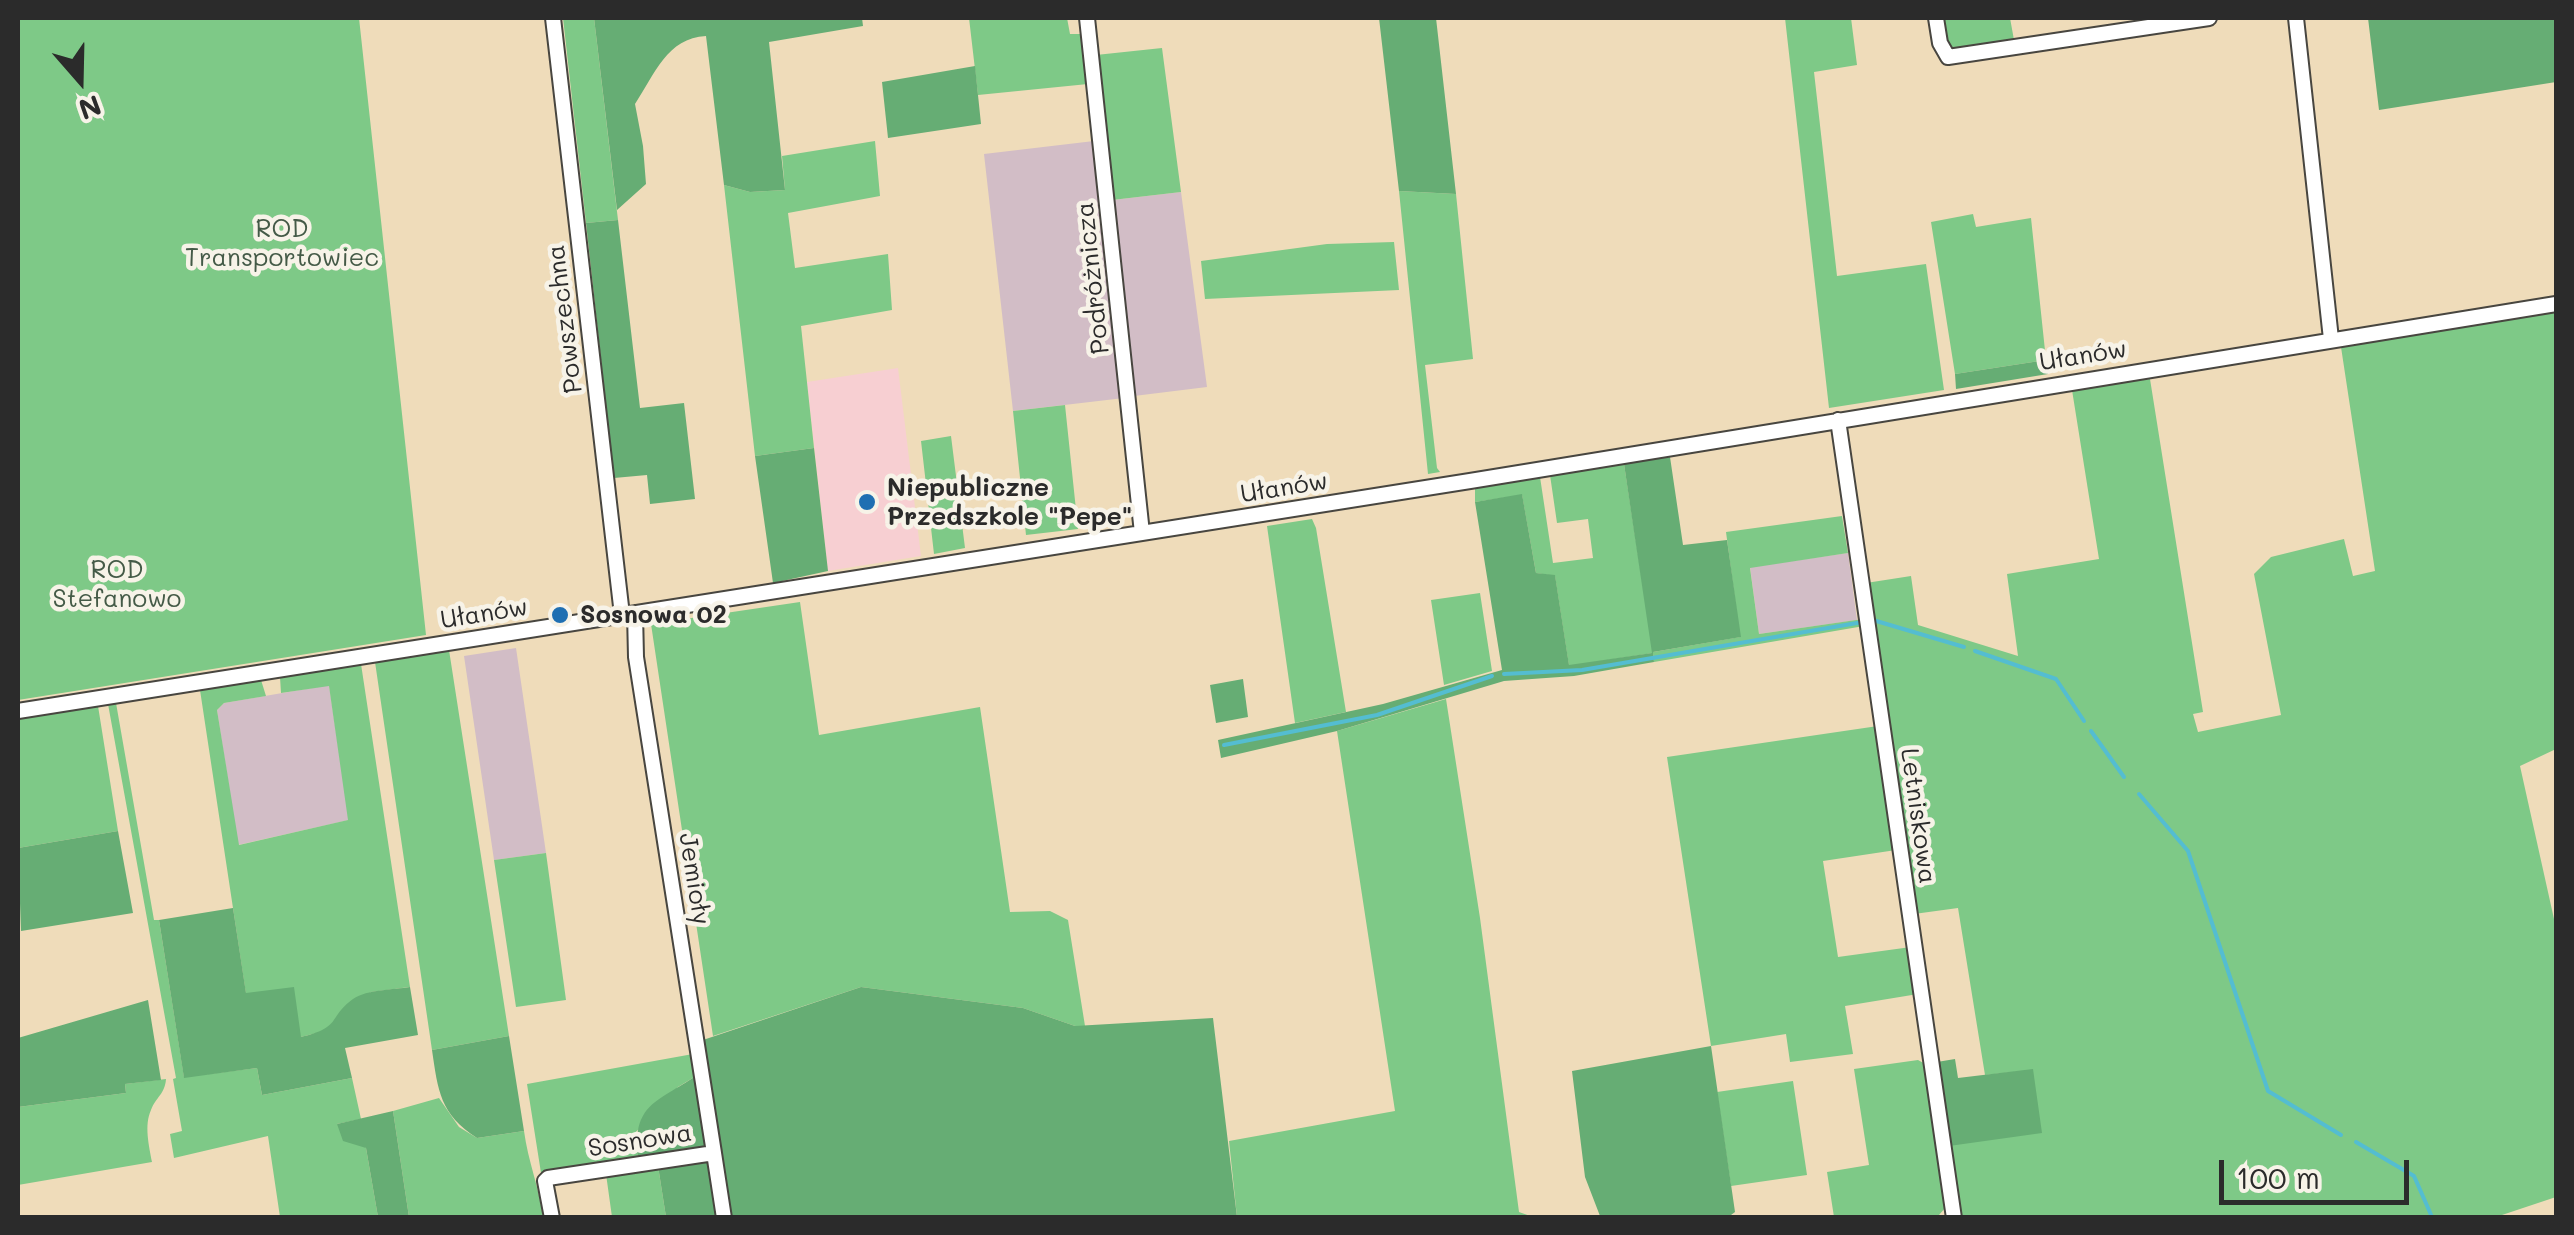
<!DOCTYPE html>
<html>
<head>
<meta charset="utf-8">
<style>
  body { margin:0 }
  #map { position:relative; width:2574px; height:1235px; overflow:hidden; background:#efdcba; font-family:Mali,sans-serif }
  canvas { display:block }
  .frame { position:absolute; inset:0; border:20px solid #2b2b2b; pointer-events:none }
  .north { position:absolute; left:30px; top:30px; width:100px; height:100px; -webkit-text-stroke:8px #f7f3e8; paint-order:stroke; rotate:160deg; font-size:28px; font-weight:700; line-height:40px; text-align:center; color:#2b2b2b }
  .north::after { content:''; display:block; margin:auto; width:35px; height:45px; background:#2b2b2b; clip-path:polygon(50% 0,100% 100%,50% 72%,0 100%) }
  .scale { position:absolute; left:2219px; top:1160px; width:190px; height:45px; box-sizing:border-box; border:5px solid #2b2b2b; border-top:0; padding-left:12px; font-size:30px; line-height:35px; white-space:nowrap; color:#2b2b2b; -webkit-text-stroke:8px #f7f3e8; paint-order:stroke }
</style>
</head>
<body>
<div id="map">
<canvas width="2574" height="1235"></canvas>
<div class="frame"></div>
<div class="north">N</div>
<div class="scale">100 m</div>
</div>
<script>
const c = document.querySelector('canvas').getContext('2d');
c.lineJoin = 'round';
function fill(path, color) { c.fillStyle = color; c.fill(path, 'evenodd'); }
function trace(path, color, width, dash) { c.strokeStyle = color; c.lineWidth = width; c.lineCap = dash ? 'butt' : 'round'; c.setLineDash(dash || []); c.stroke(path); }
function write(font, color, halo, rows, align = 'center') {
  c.font = font + ' Mali,sans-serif'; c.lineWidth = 9; c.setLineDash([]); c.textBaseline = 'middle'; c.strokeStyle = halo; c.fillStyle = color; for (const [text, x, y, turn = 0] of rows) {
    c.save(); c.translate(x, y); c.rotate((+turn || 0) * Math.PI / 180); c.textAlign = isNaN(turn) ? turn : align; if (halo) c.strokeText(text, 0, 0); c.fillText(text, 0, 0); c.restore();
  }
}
fill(new Path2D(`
  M898,368L921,556L828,571L807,382Z`), '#f7cfd2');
fill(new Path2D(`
  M1094,141L1124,398L1013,411L984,154Z
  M1181,192L1207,387L1134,396L1112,200Z
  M1848,553L1857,620L1759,634L1750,567Z
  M516,648L546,853L494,860L464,656Z
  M329,685L349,820L238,845L217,710L224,703Z`), '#d2bdc6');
fill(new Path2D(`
  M18,18H359L426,635L18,700Z
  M563,18H594L618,220L586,223Z
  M969,18H1067L1070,34H1083L1088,84L978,95Z
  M1785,18H1851L1857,65L1814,72L1837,276L1926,264L1944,390L1829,408Z
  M1942,18H2010L2014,40L1953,50L1946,45Z
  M1162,48L1181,192L1112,200L1096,55Z
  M875,141L880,196L788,213L795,268L888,254L892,310L801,326L814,448L755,456L724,185L750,192L785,190L782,156Z
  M1399,191L1456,194L1473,359L1425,365L1437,468L1440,472L1428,474Z
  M1973,214L1976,227L2031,218L2046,360L1955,374L1931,222Z
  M1394,242L1399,290L1205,299L1201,261L1327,244Z
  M2556,312V749L2520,766L2556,928V1197L2493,1218L1959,1217L1949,1146L2033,1070L1985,1075L1958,908L1914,914L1866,583L1911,576L1918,625L2018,656L2007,574L2099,559L2072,390L2150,379L2203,712L2193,714L2198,732L2281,715L2254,574L2271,557L2344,539L2353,576L2375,571L2341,347Z
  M1065,405L1078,529L1026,535L1013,411Z
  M951,436L965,548L934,554L921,441Z
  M1624,464L1653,652L1740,637L1726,532L1842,516L1848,553L1750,568L1759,634L1863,619L1864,626L1654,662L1653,653L1569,666L1555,576L1536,573L1522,495L1475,502V487L1540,477L1553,563L1593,558L1588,519L1557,523L1550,475Z
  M1312,519L1316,528L1346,712L1295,723L1267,526Z
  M1480,593L1492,671L1444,685L1431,600Z
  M800,602L819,735L980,707L1010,912L1050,911L1068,920L1085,1026H1075L1023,1008L861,987L713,1036L651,624Z
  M449,650L509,1036L432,1050L375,662Z
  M361,664L410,987L371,992L328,1030L301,1037L246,994L200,690L261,680L266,696L224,703L217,710L239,845L348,820L329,686L281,693L280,677Z
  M1446,699L1480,918L1519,1212L1533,1217H1237L1229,1141L1395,1111L1337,731Z
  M116,703L154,920H159L184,1077L257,1068L262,1095L352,1078L361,1119L337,1124L366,1148L378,1217H280L268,1136L174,1158L170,1134L182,1131L173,1079L176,1078L108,704Z
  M98,706L118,831L18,848V719Z
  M1878,726L1896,850L1823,861L1838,957L1911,947L1918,994L1845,1006L1853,1054L1790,1062L1786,1034L1711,1046L1667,757Z
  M546,853L566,1000L516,1007L494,860Z
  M693,1054L696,1076L678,1087L635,1133L638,1158L541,1173L527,1084Z
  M1918,1060L1927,1065L1942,1155L1937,1156L1945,1208L1939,1215L1926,1218L1834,1217L1827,1172L1869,1165L1854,1069Z
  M166,1079C165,1094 156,1097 151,1110C144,1125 149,1146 152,1162L18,1185V1107L126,1093L125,1084Z
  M1793,1081L1807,1175L1731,1186L1717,1092Z
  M439,1098L459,1127L477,1138L524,1131C528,1161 539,1187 543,1217H409L393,1111Z
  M658,1166L666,1217H612L606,1174Z`), '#7ec987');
fill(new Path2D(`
  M594,18H862L863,26L769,42L785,190L750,192L724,185L706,36C667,38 655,74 635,104L643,146L646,184L617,210Z
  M1379,18H1436L1456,194L1399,191Z
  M2368,18H2554L2556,82L2379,110Z
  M975,66L981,124L888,138L882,82Z
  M618,220L640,408L684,403L695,499L650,504L647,475L614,478L586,223Z
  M2046,360L2048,374L1956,389L1955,374Z
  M814,448L828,571L773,583L755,456Z
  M1670,457L1683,545L1727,540L1741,637L1653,652L1654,662L1574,676L1504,681L1337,731L1221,758L1218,740L1383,704L1502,670L1475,502L1522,494L1536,573L1555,575L1569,665L1652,653L1624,464Z
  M1243,679L1248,717L1216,723L1210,685Z
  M118,831L133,913L21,931L18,848Z
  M233,908L246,993L294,987L301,1037C343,1027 327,1018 353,999C368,989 393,990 410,987L418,1035L345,1048L352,1078L262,1095L257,1068L184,1078L159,920Z
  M861,987L1023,1008L1075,1026L1213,1018L1237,1217H731L703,1040Z
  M148,1000L161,1080L125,1084L126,1093L18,1107V1038Z
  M509,1036L524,1131L477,1138C440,1114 438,1091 432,1050Z
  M1711,1046L1735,1212L1727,1218L1600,1216L1585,1177L1572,1071Z
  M1955,1059L1958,1078L2033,1069L2042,1133L1949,1146L1937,1062Z
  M696,1076L708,1146L638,1158C632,1104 657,1102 696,1076Z
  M393,1111L409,1217H378L366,1148L343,1141L337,1124Z
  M710,1158L718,1217H666L658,1166Z`), '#66ad74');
trace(new Path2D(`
  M1873,620L1964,647
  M1975,651L2056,679L2084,721
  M1504,674L1582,670L1863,622
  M2091,731L2124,777
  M1224,745L1377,715L1492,676
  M2139,794L2188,851L2268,1091L2341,1135
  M2356,1142L2414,1176L2432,1217`), '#54bdd1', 4);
const minor = new Path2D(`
  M553,18L622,615
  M1087,18L1142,533
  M1936,18L1940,43L1948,57L2209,18
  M2296,18L2331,339
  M1838,420L1954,1218
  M635,613L636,657L714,1153
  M18,711L1470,481L2556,304
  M552,1218L545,1181L548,1178L714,1153L724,1218`);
trace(minor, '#484640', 18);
trace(minor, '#fff', 14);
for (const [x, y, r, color] of [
  [867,502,10,"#1f6fb2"],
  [560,615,10,"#1f6fb2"]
]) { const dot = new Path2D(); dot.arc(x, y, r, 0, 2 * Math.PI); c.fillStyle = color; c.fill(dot); trace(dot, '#f7f3e8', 4); }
write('25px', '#445a47', '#f7f3e8', [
  ["ROD",282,229],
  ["Transportowiec",282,258],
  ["ROD",117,570],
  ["Stefanowo",117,599]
]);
write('25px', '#2b2b2b', '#f7f3e8', [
  ["Podróżnicza",1093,278,-96],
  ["Powszechna",565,319,-97],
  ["Ułanów",2083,356,-9],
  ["Ułanów",1284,488,-9],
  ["Ułanów",484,614,-9],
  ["Letniskowa",1918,816,82],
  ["Jemioły",694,879,81],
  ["Sosnowa",640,1141,-9]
]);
write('bold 25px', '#2b2b2b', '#f7f3e8', [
  ["Niepubliczne",887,488],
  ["Przedszkole \"Pepe\"",887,517],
  ["Sosnowa 02",580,615]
], 'left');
</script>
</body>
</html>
